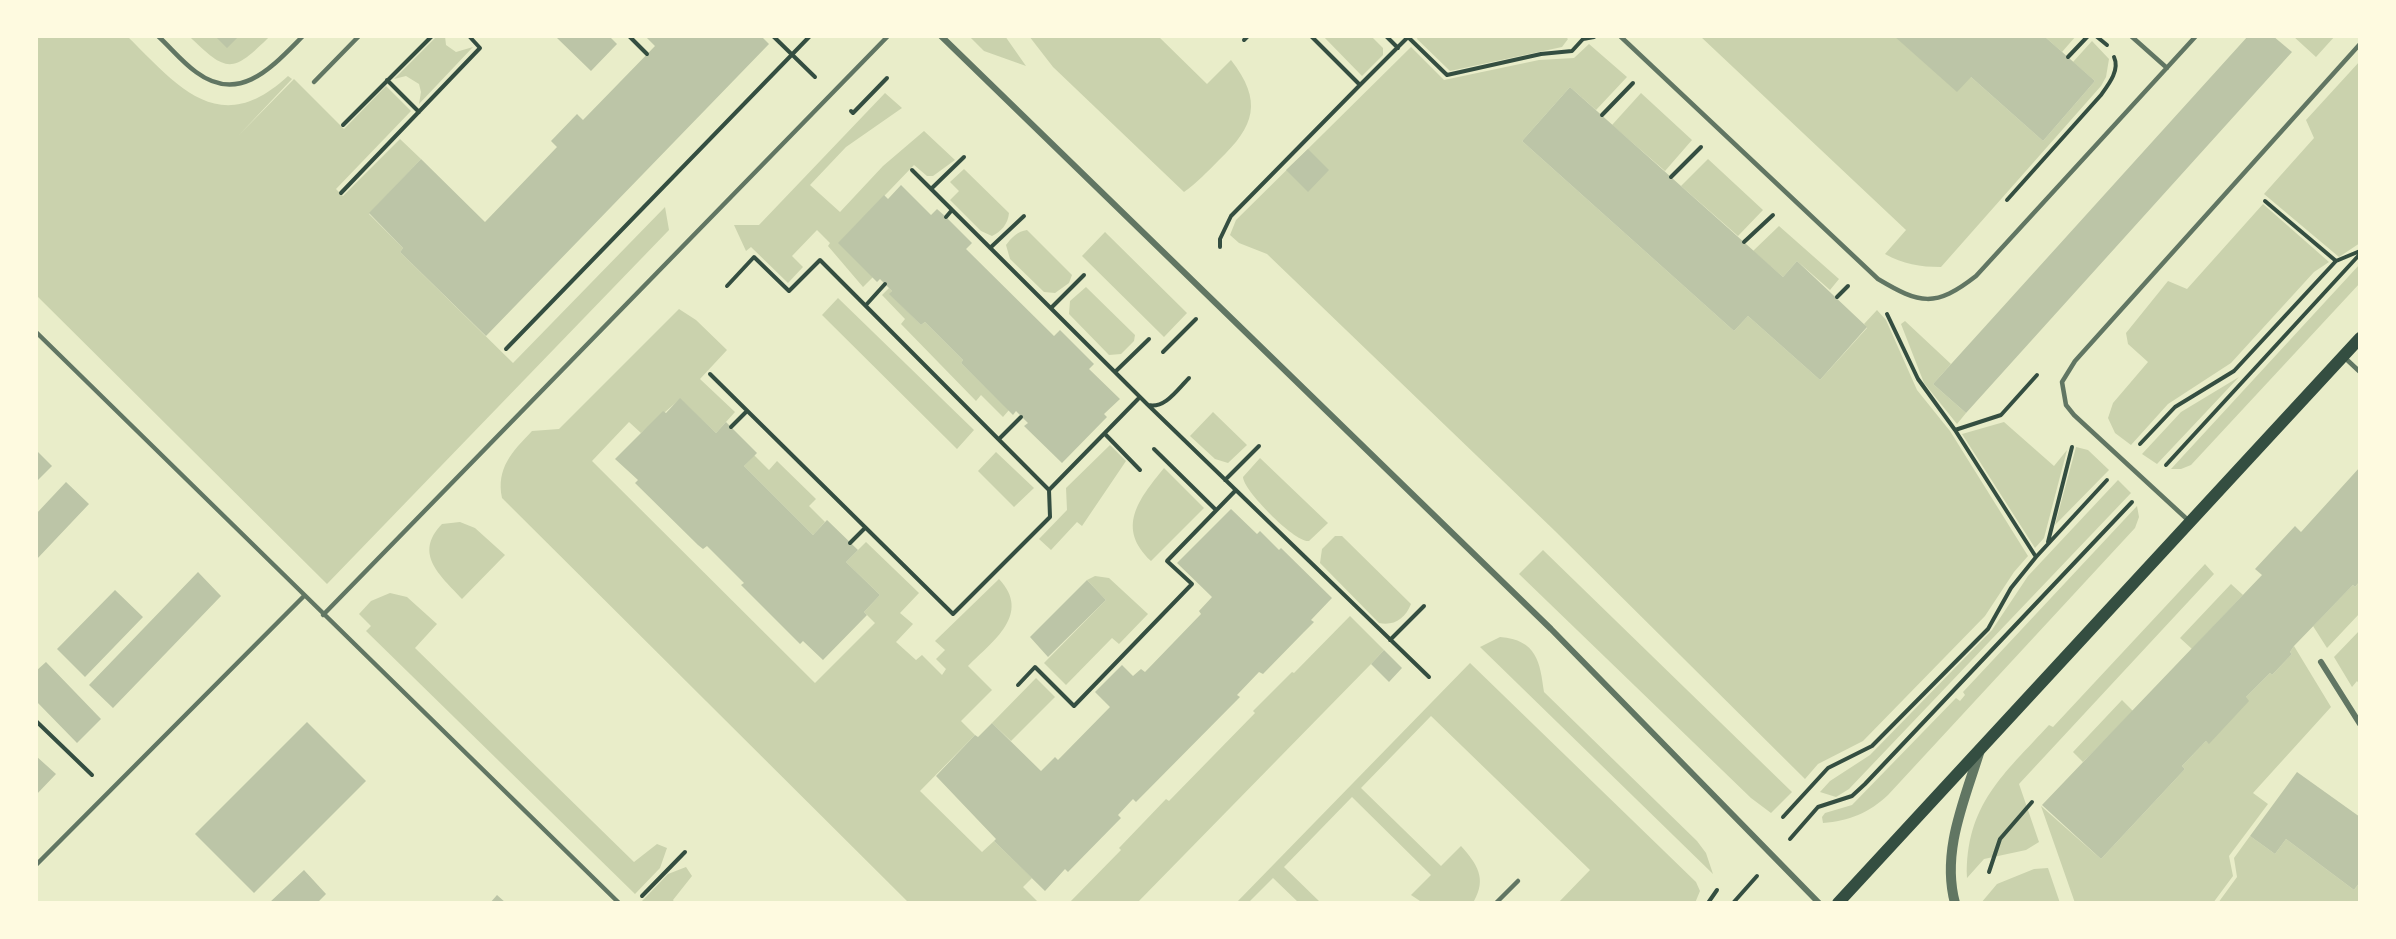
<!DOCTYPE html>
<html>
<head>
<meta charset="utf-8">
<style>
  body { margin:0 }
  #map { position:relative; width:2396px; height:939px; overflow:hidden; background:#e9edc9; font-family:Rubik,sans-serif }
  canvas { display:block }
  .frame { position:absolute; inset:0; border:38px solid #fefae0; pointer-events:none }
</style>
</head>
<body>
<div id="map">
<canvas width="2396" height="939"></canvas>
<div class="frame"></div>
</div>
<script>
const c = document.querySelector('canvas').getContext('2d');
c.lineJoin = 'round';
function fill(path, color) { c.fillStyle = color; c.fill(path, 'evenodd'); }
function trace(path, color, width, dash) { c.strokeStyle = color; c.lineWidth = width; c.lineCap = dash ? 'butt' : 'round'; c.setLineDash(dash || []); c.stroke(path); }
fill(new Path2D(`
  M36,36H127C178,86 219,140 288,76L292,79L239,135L294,79L344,129L386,86L411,111L336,189L343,196L400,139L421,159L369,214L403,248L400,252L513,363L665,207L669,230L327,584L36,295Z
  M189,36H270C232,74 227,73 189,36Z
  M437,36H445L446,45L456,52L473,47L419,104L421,92L419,84L406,76L394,79Z
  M969,36H1005L1026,66L984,51Z
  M1029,36H1158L1207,84L1231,60C1263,101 1255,126 1219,160C1208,171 1197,183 1184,192L1053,67Z
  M1323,36H1371L1383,48V55L1362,76Z
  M1418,36H1565L1568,39L1562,47L1450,71L1417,39Z
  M1700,36H1894L1971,77L2043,141L2095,81L2073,62L2092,41L2109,59L2106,77L2101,86L1941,267C1920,267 1903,264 1885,254L1906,230Z
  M2044,36H2076L2062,52Z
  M2293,36H2335L2316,57Z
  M1589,44L1627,77L1596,110L1570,87L1522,141L1734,331L1748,316L1820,380L1867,328L1864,324L1877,310L1886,320L1917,390L1950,431L2028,556L2014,572L1985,616L1863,741L1818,764L1805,779L1555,531L1267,254L1239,243L1230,235L1236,220L1411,47L1444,80L1539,60L1574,58Z
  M2360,61V243L2339,257L2264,194L2314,138L2306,120Z
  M885,93L902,108L846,147L810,185L840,212L883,166L924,131L955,160L933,176H927L914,165L839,243L873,277L863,287L828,246L830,243L817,230L792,256L803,267L788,283L751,247L746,251L734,225H759Z
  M1641,93L1692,140L1665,171L1612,125Z
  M1708,159L1763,210L1738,236L1681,186Z
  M964,169L1009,213C1008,224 1001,232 992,236L981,231L950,200L959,191L950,182Z
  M2263,204L2329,262L2314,272L2231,363L2168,404L2131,445L2115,433L2108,418L2113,403L2148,362L2128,344L2126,333L2168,281L2187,289Z
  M1779,226L1839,279L1830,290L1797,261L1783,277L1753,251Z
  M1027,230L1072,275L1069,283L1055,293L1044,292L1010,259L1006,245C1011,238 1018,231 1027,230Z
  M1105,232L1187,313L1164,337L1082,256Z
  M2360,264V283L2191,465L2181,469H2171Z
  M1086,287L1135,335L1134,341L1121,354L1109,355L1069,314L1070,301Z
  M889,288L892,291L890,294L921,325L925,322L963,360L961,363L1009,410L1003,417L981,395L976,401L901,324L905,319L882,295Z
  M838,298L974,430L957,449L822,315Z
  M679,309L696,320L727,350L700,379L735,412L716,433L680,399L641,433L629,422L592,461L815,683L875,623L864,612L880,595L846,562L866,542L919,593L900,613L913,624L896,642L916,660L922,655L942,675L946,669L936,659L945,650L935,641L999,579C1032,614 993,641 968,666L992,690L961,721L975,735L920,791L982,852L994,841L1032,878L1023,887L1039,903H909L502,498C496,468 512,452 532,431L559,429Z
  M1905,321L1951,364L1933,384L1966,413L1957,424L1924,383L1901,324Z
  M2239,377L2157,464L2142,454L2181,412Z
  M1213,412L1247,445L1228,463L1215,459L1190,436Z
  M2004,422L2054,466L2067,450L2044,538L2035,548L1962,434Z
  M1110,445L1126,461L1082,526L1077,522L1051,550L1039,539L1067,510L1066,488Z
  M2076,447L2088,450L2109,470L2055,525Z
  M996,452L1034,488L1014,507L978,471Z
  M754,455L769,470L777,461L816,499L809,506L825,522L813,535L744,466Z
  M1260,458L1328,523L1309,541C1295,543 1243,490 1243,477Z
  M1164,468L1204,508L1151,561C1116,528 1138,500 1164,468Z
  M2118,480L2131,493L1849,789L1836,797L1820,792L1830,781L1870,755L1992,630L2028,576Z
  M2137,506L2139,517L2135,528L1888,795C1869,813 1849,821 1823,823L1822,817L1825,813L1852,805L1956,698L1960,701L1965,695L1963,692Z
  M460,522L475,528L505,555L462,599C440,575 413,554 442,524Z
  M1335,536H1342L1411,604C1405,619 1394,626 1379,623L1320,563L1322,549Z
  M1543,550L1792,792L1771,813L1751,798L1519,574Z
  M2205,564L2214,574L2019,784L2039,842L2026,850L1984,859L1967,878C1965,805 2004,774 2049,725L2053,727Z
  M1095,576L1109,578L1148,614L1119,644L1112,638L1066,685L1044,663L1106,600L1087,580Z
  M2360,581V613L2327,648L2313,626L2353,585L2355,587Z
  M2231,584L2243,595L2192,649L2180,638Z
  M390,593L407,597L437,624L415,648L634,862L657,844L667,848L660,868L635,894L366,631L371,626L359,614L371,601Z
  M1350,616L1384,650L1371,664L1137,903H1069L1121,850L1119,848L1166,799L1169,801L1255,713L1253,711L1292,672L1294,673Z
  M2360,630V685L2357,681L2352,687L2334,657Z
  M1500,637C1537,640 1540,662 1544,692L1697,841L1706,853L1713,874L1480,647Z
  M2294,646L2331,707L2253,793L2268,804L2229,856L2233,876L2213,903H2075L2041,806L2101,859L2185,769L2182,766L2206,741L2209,743L2246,697L2270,673L2272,675L2292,654L2290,652Z
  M1470,663L1696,882L1700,891L1695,903H1558L1590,870L1431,716L1361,788L1441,866L1461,846C1477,864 1487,878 1474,901L1423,903L1411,895L1431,875L1352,797L1284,867L1321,903H1299L1273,878L1248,903H1236Z
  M1036,678L1055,697L1011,741L992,723Z
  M2122,700L2133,711L2083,762L2073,752Z
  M2250,836L2275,854L2286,839L2354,890L2360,882V903H2218L2237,877L2234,858Z
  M686,867L692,876L673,900L675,903L642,901L668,874Z
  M2048,868L2060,903H1981L1997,884L2034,869Z`), '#cad2ad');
fill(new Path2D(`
  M215,36H239L227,48Z
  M559,36H609L617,44L591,71L557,38Z
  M645,36H761L769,44L486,336L400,252L403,248L369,213L421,159L485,222L557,147L551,141L577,114L583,120L655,46Z
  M1894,36H2044L2095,81L2043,141L1971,77L1957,92Z
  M2248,36H2273L2292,52L1966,413L1933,384Z
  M1570,87L1783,277L1797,261L1867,327L1820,380L1748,316L1734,331L1522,141Z
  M1308,149L1329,170L1308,192L1286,170Z
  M901,185L931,215L937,209L946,217L972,243L966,249L1054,336L1060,330L1094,364L1089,369L1120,399L1104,414L1107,417L1062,463L1024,426L1028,423L1016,411L1013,415L961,363L963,360L925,322L921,325L889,294L892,291L880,279L877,282L838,243L884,195L888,199Z
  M680,398L716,433L726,422L757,453L744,466L813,535L827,520L858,550L846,562L880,595L864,612L867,615L823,660L803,641L800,644L741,585L744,583L707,546L703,549L698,545L635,483L638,480L615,459L663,411L666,413Z
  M36,450L52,466L36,482Z
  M2360,467V581L2355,587L2353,585L2294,646L2290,652L2292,654L2272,675L2270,673L2246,697L2249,701L2209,744L2206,741L2182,766L2185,769L2101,859L2042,805L2262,575L2255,569L2295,526L2301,532Z
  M66,482L89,504L36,560V514Z
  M1231,509L1257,534L1260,531L1279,550L1281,548L1332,598L1311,620L1314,622L1304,632L1263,674L1259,672L1237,695L1240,697L1136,802L1133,799L1118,815L1121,818L1068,872L1065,869L1045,891L994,841L996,839L936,776L975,735L978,737L992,723L1041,771L1055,757L1058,760L1110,707L1095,692L1122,665L1133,676L1141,669L1145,672L1201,614L1199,611L1212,597L1177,563Z
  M198,572L221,596L113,708L89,685Z
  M1087,580L1106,600L1048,657L1030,637Z
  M115,590L143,617L85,677L57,649Z
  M1384,650L1402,668L1389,682L1371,664Z
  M46,662L101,719L77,743L36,701V671Z
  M307,722L366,781L254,893L195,834Z
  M36,756L56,774L36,795Z
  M2297,772L2360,817V882L2354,890L2286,839L2275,854L2250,836Z
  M304,870L326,894L317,903H269Z
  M497,895L506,903H490Z`), '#bcc5a7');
trace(new Path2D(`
  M629,36L647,54
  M773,36L815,77
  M1311,36L1360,85L1409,36
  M1386,36L1398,48
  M2096,36L2107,45
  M1408,37L1447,75L1541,54L1572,51L1583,39L1594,37
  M1244,40L1248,36
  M2068,57L2088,36
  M387,80L419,112
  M851,111L853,113L887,78
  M1602,115L1633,83
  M343,125L432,36
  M912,170L1148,405C1165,409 1177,390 1189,378
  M1671,177L1701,147
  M931,189L964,157
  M341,193L480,48L469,36
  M2007,200L2101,95C2109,84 2120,70 2114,57
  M2265,201L2336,261
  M946,217L952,210
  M1744,242L1773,215
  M1220,247V239L1231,216L1360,85
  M990,248L1024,216
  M727,286L754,257L789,291L820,260L1049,490L1140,397
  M1837,297L1848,286
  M866,305L885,284
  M1051,308L1084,275
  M1887,314L1918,379L1955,430L2036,557
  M506,349L810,36
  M1163,352L1196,319
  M1115,372L1149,339
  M710,374L953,614L1050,517L1049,490
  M1148,405L1429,677
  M731,427L747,411
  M1955,430L2001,415L2037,375
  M1105,434L1140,470
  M999,439L1021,417
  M2140,444L2175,407L2234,371L2336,261L2360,251
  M1154,449L1216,510
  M2166,465L2360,254
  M1225,480L1259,446
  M2048,542L2072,447
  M850,543L865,528
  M1390,640L1424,606
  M1018,685L1035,667L1074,706L1192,584L1167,561L1236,490
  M36,721L92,775
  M1783,817L1828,768L1872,746L1988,629L2011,588L2036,557L2107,480
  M1790,839L1818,807L1852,796L1865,784L2132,502
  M1989,872L2000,839L2032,802
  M642,896L685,852
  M1708,903L1717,890
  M1733,903L1757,876`), '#344e41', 4);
trace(new Path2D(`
  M158,36C171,48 182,62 196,72C240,105 273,66 303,36
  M1620,36L1878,279C1920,304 1935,308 1976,276L2196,36
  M2131,36L2167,68
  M314,82L359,36
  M36,332L619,903
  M2344,357L2360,372
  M2189,521L2074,415L2066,405L2062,382L2075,361L2360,44
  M323,615L888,36
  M36,865L304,596
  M1496,903L1518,881`), '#617663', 4.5);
trace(new Path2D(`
  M941,36L1551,629L1819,903
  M2321,662L2360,724`), '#617663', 6);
trace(new Path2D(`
  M1955,903C1941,851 1965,799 1980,750`), '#617663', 10);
trace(new Path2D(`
  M1838,903L2360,338`), '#344e41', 12);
</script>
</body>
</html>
